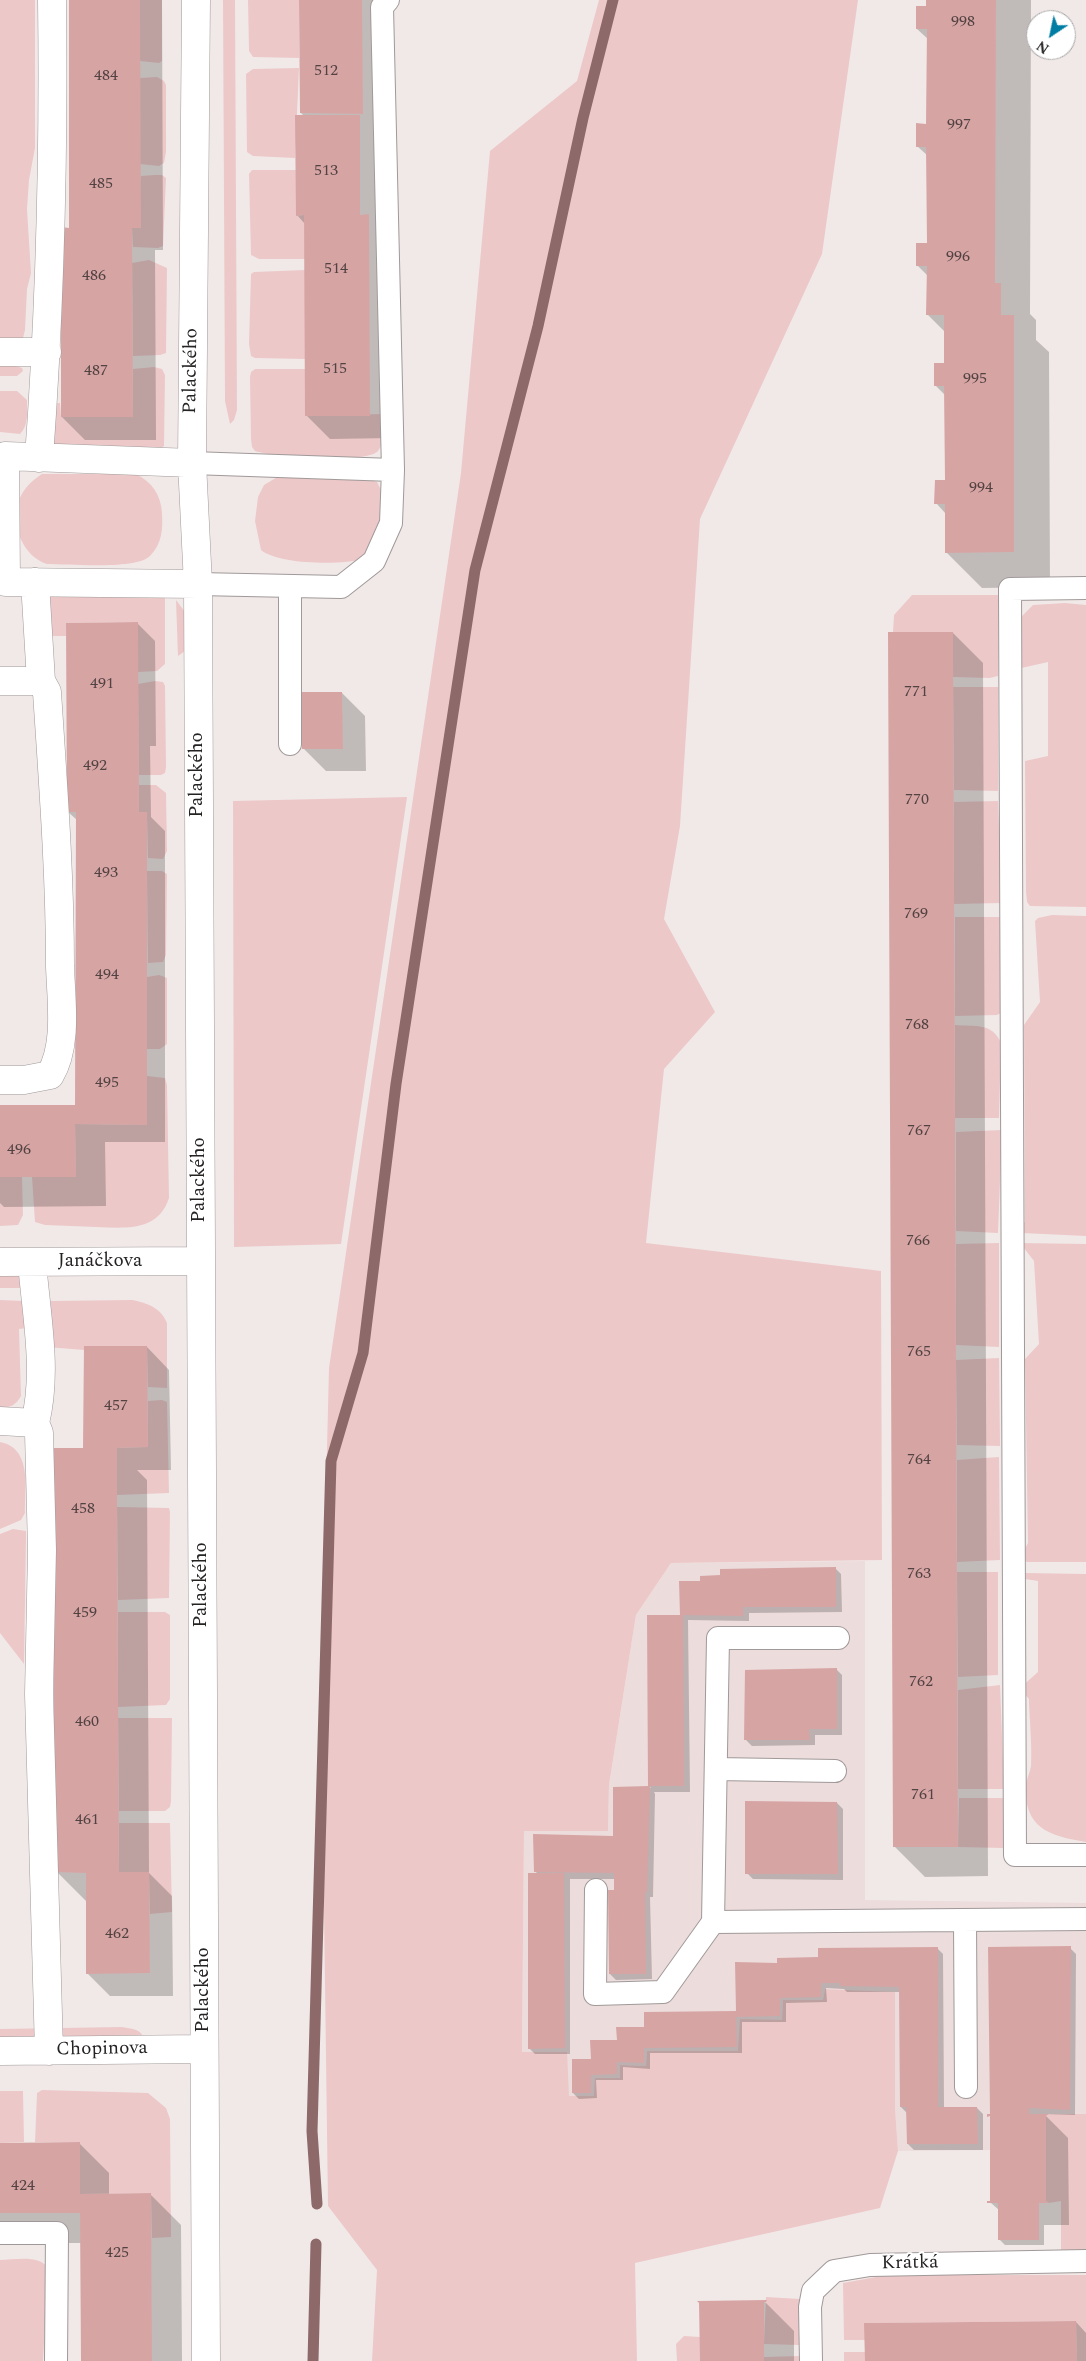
<!DOCTYPE html>
<html>
<head>
<meta charset="utf-8">
<style>
  body { margin:0 }
  #map { position:relative; width:1086px; height:2361px; overflow:hidden; background:#f1e9e8; font-family:Spectral,serif }
  canvas { display:block }
  .north { position:absolute; left:1026px; top:10px; width:50px; height:50px; box-sizing:border-box; background:#fff; border:1px solid #a8a7a7; border-radius:50%; rotate:214deg; font-size:14px; font-weight:700; line-height:20px; text-align:center; color:#252222 }
  .north::after { content:''; display:block; margin:auto; width:18px; height:22px; background:#017da4; clip-path:polygon(50% 0,100% 100%,50% 72%,0 100%) }
</style>
</head>
<body>
<div id="map">
<canvas width="1086" height="2361"></canvas>
<div class="north">N</div>
</div>
<script>
const c = document.querySelector('canvas').getContext('2d');
c.lineJoin = 'round';
function fill(path, color) { c.fillStyle = color; c.fill(path, 'evenodd'); }
function trace(path, color, width, dash) { c.strokeStyle = color; c.lineWidth = width; c.lineCap = dash ? 'butt' : 'round'; c.setLineDash(dash || []); c.stroke(path); }
function write(font, color, halo, rows, align = 'center') {
  c.font = font + ' Spectral,serif'; c.lineWidth = 4; c.setLineDash([]); c.textBaseline = 'middle'; c.strokeStyle = halo; c.fillStyle = color; for (const [text, x, y, turn = 0] of rows) {
    c.save(); c.translate(x, y); c.rotate((+turn || 0) * Math.PI / 180); c.textAlign = isNaN(turn) ? turn : align; if (halo) c.strokeText(text, 0, 0); c.fillText(text, 0, 0); c.restore();
  }
}
fill(new Path2D(`
  M865,1561V1900L1086,1903V2114H990V2150L898,2151L895,2108L894,1992L825,1989L823,2000H783L782,2020L738,2051H647L646,2066L621,2065L620,2078L594,2096H569L522,2053L524,1831H608L609,1785L636,1615L671,1563Z`), '#eddcdc');
fill(new Path2D(`
  M0,0H35V148L29,180L27,209L31,273L27,289L25,330L22,342L0,344Z
  M140,0H162V61L159,63L140,61Z
  M223,0H235L237,410L234,420L230,424L225,401Z
  M248,0H299V58L253,57L249,51Z
  M599,0H858L822,254L700,519L680,826L664,919L715,1012L664,1069L646,1243L881,1271L882,1560L671,1563L636,1615L609,1785L608,1831H524L522,2052H567L569,2096H594L595,2078H620V2065L646,2066L647,2051H738L740,2019L782,2020L783,2000H823L825,1989L895,1992V2108L898,2151L880,2208L635,2263L637,2361H372L377,2270L328,2206L321,1686L329,1368L461,473L490,151L577,81Z
  M299,68L295,158L253,156L247,152L246,74L253,69Z
  M157,77L164,81L166,85V152L164,163L159,166L140,164V78Z
  M252,170H296V216L304,215L305,259H259L251,255L249,174Z
  M155,175H162L166,178L163,246L158,248L133,247L132,228L141,176Z
  M149,260L167,268L166,353L160,355L133,356L132,263Z
  M305,270V359L255,358L251,356L249,344L251,274L254,272Z
  M0,363H7L22,368L23,371L17,376H0Z
  M154,367L162,369L165,375L164,446L156,451L67,455L50,441V403H60L61,417H133V369Z
  M255,369H305L306,416L383,414C383,426 386,441 378,451C367,464 272,457 255,451L252,447L251,439L250,377L251,372Z
  M0,391H17L27,400C27,412 29,425 20,434L0,432Z
  M42,474H136C152,482 161,495 162,513C163,529 162,544 150,556C136,570 69,564 47,564C24,557 11,527 18,503C22,490 31,481 42,474Z
  M356,475L377,482C393,510 377,533 364,559C342,565 279,565 261,550L255,521L258,497L264,485L279,476Z
  M50,592H165V664L157,671L138,672L137,622L66,623V636H49L46,604Z
  M912,595H998V676L990,678L953,677V632H893L894,615Z
  M176,600L188,616L192,646L178,656Z
  M1065,603L1086,605V907L1030,906L1027,902L1026,891L1025,761L1048,756V662L1017,669L1020,618L1033,605Z
  M155,681L163,682L165,686L166,767L165,773L161,775H139L138,684Z
  M953,687H998V791L954,790Z
  M139,785H156L166,793L167,851L163,859L148,858L147,812H139Z
  M407,797L341,1244L234,1247L233,801Z
  M998,801L1002,903L954,904V802Z
  M147,871H162L167,874L166,955L163,962L148,963Z
  M1052,915L1086,916V1236L1022,1233L1020,1225L1025,1222L1024,1025L1040,1002L1035,921L1038,918Z
  M955,917H1003V1012L997,1015L955,1016Z
  M159,975L167,978V1044L160,1049H147V977Z
  M955,1025C975,1027 992,1022 1001,1043L999,1118H955Z
  M147,1076L165,1078L167,1085L169,1198C158,1232 125,1228 96,1227C79,1226 62,1226 45,1225L35,1222L32,1177H76L75,1124L147,1125Z
  M1002,1130L998,1233L956,1231V1132Z
  M0,1177H22L23,1215L18,1225L0,1226Z
  M999,1243V1347L956,1345V1244Z
  M1020,1243L1086,1244V1562H1027L1023,1560L1022,1554L1028,1543L1025,1359L1039,1344L1034,1261Z
  M0,1273H19L20,1288H0Z
  M0,1300L23,1301L27,1328L19,1329L21,1396C16,1405 10,1408 0,1408Z
  M132,1300C148,1303 161,1308 167,1323V1388L148,1387L147,1346H84V1350L47,1347V1313L51,1301Z
  M999,1358L1000,1446L957,1445L956,1360Z
  M162,1400L167,1402L169,1493L117,1495V1448L148,1447V1401Z
  M0,1442C32,1448 25,1487 25,1513L21,1520L0,1529Z
  M999,1457L1000,1560L957,1562V1460Z
  M117,1507L169,1508L170,1512L169,1598L118,1600Z
  M13,1529L26,1531V1537L24,1664L0,1633V1534Z
  M957,1572H998V1675L958,1677Z
  M1025,1573L1086,1574V1842C1049,1836 1023,1828 1026,1784C1027,1778 1030,1772 1031,1766C1032,1746 1030,1725 1029,1704V1699L1020,1688L1038,1672V1581L1025,1579Z
  M118,1612H165L170,1615V1699L166,1705L118,1707Z
  M1000,1685L1004,1789H958V1690Z
  M118,1718H172L171,1801L170,1807L165,1811H119Z
  M959,1798H1003L1004,1848L958,1847Z
  M119,1823H170L172,1912L150,1914L149,1872H119Z
  M121,2027C134,2029 143,2029 145,2043L0,2044V2029Z
  M42,2090L148,2093L166,2108L170,2119L171,2237L152,2238L151,2193L80,2194V2142H35L37,2093Z
  M0,2091H23L24,2142L0,2143Z
  M1049,2114H1086V2251H1061V2201L1049,2203L1046,2201V2116Z
  M0,2260C14,2260 41,2254 48,2269L43,2361H0Z
  M887,2275H1086V2361H1077L1076,2321L865,2323V2340H844L843,2283Z
  M766,2297L800,2299L799,2345L764,2344Z
  M684,2336L700,2337V2361H677L676,2344Z
  M844,2352H865V2361H844Z
  M801,2356V2361H764V2357Z`), '#edc8c8');
fill(new Path2D(`
  M70,0H162L163,250H155L156,440H85L62,417L70,229Z
  M300,0H384L392,438L330,439L307,416L305,224L297,215L304,116L301,113Z
  M928,0H1031L1030,314L1036,320V340L1049,352L1050,587L982,588L946,552V514L936,503L946,481V396L936,386L946,364V333L927,314L928,276L917,265L928,244V156L917,146L928,125V39L917,29L928,7Z
  M137,623L155,641L156,746H150L151,817L165,831V1142H105L106,1206L4,1207L0,1203V1107L77,1108V820L68,812Z
  M953,633L983,663L988,1876L925,1877L895,1847Z
  M342,693L365,716L366,771H326L303,748Z
  M147,1347L169,1370L171,1470H137L147,1480L149,1873L172,1896L173,1996H110L87,1973V1902L57,1872L86,1450Z
  M835,1568L841,1574L842,1612L749,1613V1621L688,1620L690,1792H654L655,1794L653,1897H650L652,1979L616,1980L610,1974L615,1879H570V2054H535L529,2048L538,1874L535,1871L614,1837V1788H651L649,1786L681,1616L701,1583Z
  M836,1669L842,1675V1735H815V1745L752,1746L746,1740Z
  M837,1803L843,1809V1880L753,1879L747,1873Z
  M937,1948L943,1954L944,2108H977L983,2114V2150H914L908,2144L907,2113L901,2107V1992H847L844,1989L826,1988L827,2002L786,2003V2022H742V2053H650V2069L623,2067V2080H596L597,2098L579,2099L573,2093L592,2060L618,2041L645,2028L737,2012L778,1964L820,1958Z
  M1070,1948L1076,1954L1075,2115L1044,2114L1068,2138L1069,2225H1044V2245H1005L999,2239V2210L991,2203Z
  M79,2143L109,2173V2195H151L181,2225L182,2361H83L82,2243H0V2144Z
  M764,2301L794,2331V2361H701Z
  M1076,2322L1086,2333V2361H867Z`), '#0003');
trace(new Path2D(`
  M317,2204L312,2131L331,1461L363,1353L396,1084L475,570L538,326L583,118L613,0
  M313,2361L316,2244`), '#8d6969', 11);
fill(new Path2D(`
  M69,0H140L141,228H132L133,417H61V227L69,228Z
  M299,0H362L363,114L300,113Z
  M926,0H996L995,283H1001V315H1014V552L945,553V504H934L935,480H945L944,386H934V363H944V315H926L927,266H916V243H927L926,147H916V123L926,124L927,29H916V6H926Z
  M295,115H360V215L369,214L370,416H305L304,215L296,216Z
  M138,622L139,812H147V1125L75,1124L76,1177H0V1105H75L76,812H67L66,623Z
  M888,632H953L958,1847H893Z
  M302,692H342L343,749H302Z
  M84,1346H147L148,1447L117,1448V1495L119,1872H149L150,1973L86,1974V1873L55,1872L52,1448H83Z
  M836,1567V1607H743V1616L683,1615L684,1786H650L647,1892H645L646,1974H609L608,1890H614V1873L534,1872L533,1834L613,1836V1787L648,1786L647,1615H680L679,1581H700V1576L720,1575V1569Z
  M837,1668V1729H809L810,1740H744L745,1670Z
  M745,1801L837,1802L838,1874H745Z
  M528,1873H564L565,2048L528,2049Z
  M1071,1946L1070,2110L1029,2108V2114H1049L1046,2116V2201L1049,2203H1039V2240H998V2203H987V2201H990V2116L987,2117V2114H990L988,1947Z
  M938,1947V2107H977L978,2144H907L906,2107H900L899,1987L840,1986V1983H821V1997L780,1998V2016L736,2017L737,2047L644,2048V2063L617,2062V2074L591,2075V2093H572V2059H591L590,2040H617L616,2027H644V2012L736,2011L735,1962L777,1963V1958L818,1957V1948Z
  M80,2142V2194L151,2193L152,2361H81L80,2213H0V2143Z
  M767,2300L766,2302H764V2361H700L699,2303L697,2301Z
  M1076,2321L1077,2361H865L864,2323Z`), '#d7a4a4');
const lane = new Path2D(`
  M192,463L393,470L382,7L388,0
  M198,584L341,587L374,561L391,523L393,470
  M1086,588L1010,589L1015,1855H1086
  M290,744V586
  M838,1638H718L713,1922L1086,1919
  M717,1769L835,1771
  M596,1890L595,1994L663,1992L713,1922
  M965,1921L966,2087
  M0,2233H57L56,2361
  M811,2361L810,2307L813,2291L834,2271L870,2265L1086,2261`);
const street = new Path2D(`
  M196,0L192,463L198,584L206,2361
  M0,352H47
  M39,458C50,305 54,153 52,0
  M192,463L5,456L6,582L198,584
  M0,681H41
  M0,1080H24L50,1075C68,1045 61,1000 60,966C60,875 53,783 47,692L41,681L35,582
  M0,1262L200,1261
  M32,1262C36,1314 48,1371 35,1423
  M0,1421L35,1423L39,1433L42,1550L39,1694L49,2051
  M0,2051L204,2049`);
trace(lane, '#a09999', 24);
trace(street, '#a09999', 29);
trace(lane, '#fff', 22);
trace(street, '#fff', 28);
write('16px', '#524242', null, [
  ["998",963,23],
  ["512",326,72],
  ["484",106,77],
  ["997",959,126],
  ["513",326,172],
  ["485",101,185],
  ["996",958,258],
  ["514",336,270],
  ["486",94,277],
  ["515",335,370],
  ["487",96,372],
  ["995",975,380],
  ["994",981,489],
  ["491",102,685],
  ["771",916,693],
  ["492",95,767],
  ["770",917,801],
  ["493",106,874],
  ["769",916,915],
  ["494",107,976],
  ["768",917,1026],
  ["495",107,1084],
  ["767",919,1132],
  ["496",19,1151],
  ["766",918,1242],
  ["765",919,1353],
  ["457",116,1407],
  ["764",919,1461],
  ["458",83,1510],
  ["763",919,1575],
  ["459",85,1614],
  ["762",921,1683],
  ["460",87,1723],
  ["761",923,1796],
  ["461",87,1821],
  ["462",117,1935],
  ["424",23,2187],
  ["425",117,2254]
]);
write('19px', '#252222', '#fff', [
  ["Palackého",192,371,-89],
  ["Palackého",198,775,-90],
  ["Palackého",200,1180,-90],
  ["Janáčkova",100,1262],
  ["Palackého",202,1585,-90],
  ["Palackého",204,1990,-90],
  ["Chopinova",102,2050,-1],
  ["Krátká",910,2264,-1]
]);
</script>
</body>
</html>
